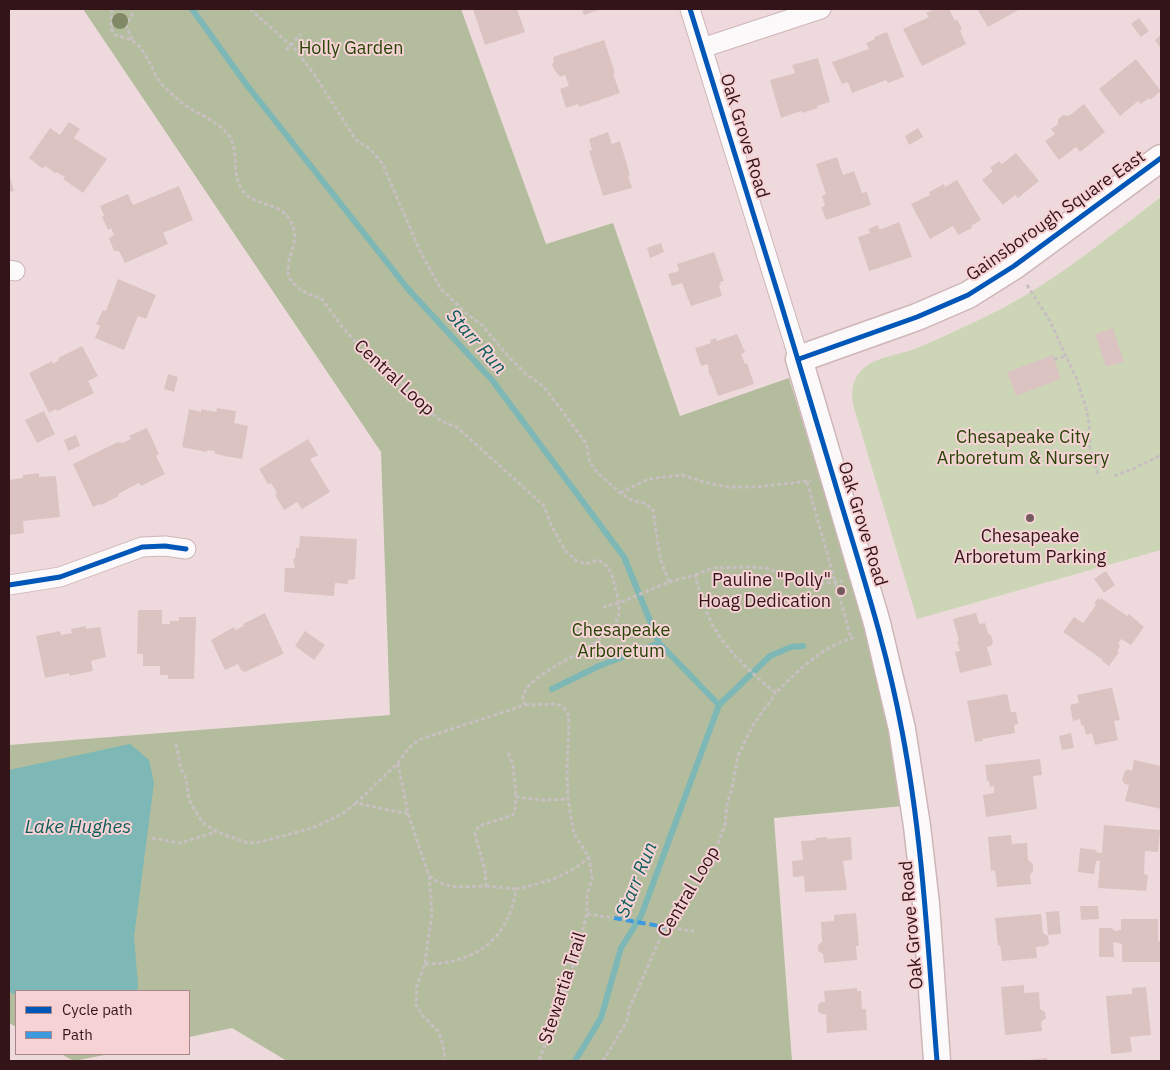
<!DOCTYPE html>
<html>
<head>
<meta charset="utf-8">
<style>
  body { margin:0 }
  #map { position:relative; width:1170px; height:1070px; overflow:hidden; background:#eedadc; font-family:"IBM Plex Sans",sans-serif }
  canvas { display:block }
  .frame { position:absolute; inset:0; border:10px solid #331418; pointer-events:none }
  .legend { position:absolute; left:15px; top:990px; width:175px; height:65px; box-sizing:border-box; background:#f6d2d5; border:1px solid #a88689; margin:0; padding:6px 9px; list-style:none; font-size:15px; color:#331418 }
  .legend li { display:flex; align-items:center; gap:10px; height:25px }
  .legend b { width:25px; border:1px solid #a88689 }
</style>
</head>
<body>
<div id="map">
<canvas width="1170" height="1070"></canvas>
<div class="frame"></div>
<ul class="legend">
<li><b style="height:6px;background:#0057b8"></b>Cycle path</li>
<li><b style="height:6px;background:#3e9adf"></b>Path</li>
</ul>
</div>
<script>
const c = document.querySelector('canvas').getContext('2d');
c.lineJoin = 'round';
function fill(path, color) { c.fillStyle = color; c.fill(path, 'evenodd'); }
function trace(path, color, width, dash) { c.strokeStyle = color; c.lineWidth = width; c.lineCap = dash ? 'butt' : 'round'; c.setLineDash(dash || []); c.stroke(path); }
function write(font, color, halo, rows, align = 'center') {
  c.font = font + ' "IBM Plex Sans",sans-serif'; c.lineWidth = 4; c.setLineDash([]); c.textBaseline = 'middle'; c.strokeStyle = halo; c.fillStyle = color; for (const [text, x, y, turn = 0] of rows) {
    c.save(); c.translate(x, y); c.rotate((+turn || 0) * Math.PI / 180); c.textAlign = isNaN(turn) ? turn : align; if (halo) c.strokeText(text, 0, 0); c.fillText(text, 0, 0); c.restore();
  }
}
fill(new Path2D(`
  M1161,197V550L917,619L854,408C850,393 852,377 865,367C878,357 897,355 912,350C940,339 968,325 995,312C1055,282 1108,237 1161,197Z`), '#ccd6b7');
fill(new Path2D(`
  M83,9H461L546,244L613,223L680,416L789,378L848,571L876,669L903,806L774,818L792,1061H287L232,1028L189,1037V991H16V1027L9,1023V745L390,715L381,452Z
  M61,1054H109L74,1061Z`), '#b3bc9d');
fill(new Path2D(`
  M130,744L149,760L154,783L134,937L138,985L137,991H16V995L9,992V770Z`), '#7db8b7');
trace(new Path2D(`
  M192,9L246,84L408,289L492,380L624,557L659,643L719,705L641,916L621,948L601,1018L575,1061
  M552,689L599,666L659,643
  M719,705L770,656L791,647L803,646`), '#7db8b7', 6);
fill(new Path2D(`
  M473,9H517L525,32L485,45Z
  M582,9H601L584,15Z
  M934,9H950V11L955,21L957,19L962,29L960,31L966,44L922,66L903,29L929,17L926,13Z
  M977,9H1020L988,27Z
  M1139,18L1149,31L1141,37L1131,24Z
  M887,32L904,77L888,83L886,80L852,93L848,82L842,84L832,62L869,49L866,43L875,39L874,37Z
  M1161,35V49L1155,40Z
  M604,40L615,73L613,74L620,93L579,107L578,104L566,108L560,89L569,86L565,75L560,77L558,74L555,71L552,65L554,61L553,57Z
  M818,58L830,102L817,106L818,108L802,113L801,111L781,118L770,80L795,73L792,65Z
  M1136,59L1161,91L1150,100L1149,98L1141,104L1138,101L1120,116L1099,89Z
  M1084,104L1105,132L1080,152L1076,147L1059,160L1045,141L1055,134L1051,129L1058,124V119L1063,115L1069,116Z
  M69,122L80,129L74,138L107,159L83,193L63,179L65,177L56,172L55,173L45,166L43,169L29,158L50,128L60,135Z
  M918,128L923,137L909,145L905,136Z
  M608,132L612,144L620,141L630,175L628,176L632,188L603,196L589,151L592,150L589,139Z
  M1016,153L1039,181L1018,198L1015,195L1003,205L982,180L993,171L990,168L999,161L1002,164Z
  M837,157L843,175L854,171L862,193L867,192L871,205L826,220L821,207L825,206L822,196L826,194L816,164Z
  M9,174L14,191L9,192Z
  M957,180L981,220L971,226L972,228L958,235L953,226L930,239L911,204L930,195L929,192L944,184L945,187Z
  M179,186L193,220L163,233L168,244L125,263L119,251H114L109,238L114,235L111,228L108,230L102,217L104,216L100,206L128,194L133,205Z
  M899,222L912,257L869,271L858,237L870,233L868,229L878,225L879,229H882Z
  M661,243L664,252L650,258L647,248Z
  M714,252L724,281L720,282L721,284L719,285L722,296L691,306L682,283L672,286L668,274L679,271L677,264Z
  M118,279L156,295L146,319L138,316L124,350L95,338L100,326L96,324L103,310L106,311Z
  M1113,328L1124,362L1106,367L1095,334Z
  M737,334L745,352L741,354L745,364L747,363L754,384L718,396L711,376L709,374L708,364L701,366L695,348L711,343L710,340L716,338L717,341Z
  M82,346L98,376L88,381L94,393L57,411L56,409L49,413L29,373L52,361L53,364L59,360L58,358Z
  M1053,355L1061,379L1016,396L1007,372Z
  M168,374L178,377L174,392L164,389Z
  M217,408L236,411L234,423L248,426L242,459L224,456L214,453L215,451L207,450V452L182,447L189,409L201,412V409L216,412Z
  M44,411L55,434L37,443L25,420Z
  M147,428L159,454L156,456L165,474L141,486L139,483L118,494L119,496L101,505L100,504L93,507L73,464L118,442L122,443L131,439L129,436Z
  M76,435L80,446L68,451L64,440Z
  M308,439L318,455L310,459L330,492L302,509L297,502L284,510L275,495L277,493L271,483L268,484L259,469Z
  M39,473V477L56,476L60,517L23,521L24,533L9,535V480L23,478V475Z
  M300,536L357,539L355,579L348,580V584L335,583L334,596L284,592L285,568H295L293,559L295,558L296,548H299Z
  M1106,571L1115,585L1104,593L1094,579Z
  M1098,598L1100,600L1101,598L1127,616L1129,614L1144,627L1131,645L1121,639L1118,644L1120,646L1117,651L1119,652L1109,666L1102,661L1103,660L1063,632L1074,617L1083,623L1096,605L1094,604Z
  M138,610H162V624H170V621H179V617H196L194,679H168V675H160V666H143V654H137Z
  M265,613L283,652V654L245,672L241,670L238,664L225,670L211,640L234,627L235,630L244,626L243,624Z
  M976,613L979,624L985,623L988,633L991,635L993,642L991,646L987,647L992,665L960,673L955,652L960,651L957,641H959L953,619Z
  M86,626V629L100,627L106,657L91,661L93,671L69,676V673L45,678L36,636L60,631L61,635L72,633L71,629Z
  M305,631L325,645L314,660L295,646Z
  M1110,688H1112L1120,720L1114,721L1118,740L1095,745L1092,733L1086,735L1084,726L1081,725L1080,719L1073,721L1070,705L1079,703L1077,695Z
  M1007,694L1011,712H1016L1018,724L1014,725L1015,733L982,739L983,741L975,742L967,701Z
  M1071,733L1074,748L1062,750L1059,736Z
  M1040,759L1042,775L1033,776L1037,809L986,817L983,795L994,793V786L990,787L989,781H987L985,765Z
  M1134,760L1161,766V809L1125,801L1129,785L1125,784L1122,780L1124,773L1127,769L1132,771Z
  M1104,825L1160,830L1158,852L1145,851L1144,874L1148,875L1146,891L1098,888L1100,861H1096L1094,874L1078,872L1080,848L1097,850L1096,852L1102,853Z
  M1011,835L1012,844L1027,843L1028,860L1033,864V871L1030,875L1031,884L997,887L995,870L991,871L988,837Z
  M827,837V839L851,837L852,860L843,861L847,890L805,892L804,876L793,877L792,861L803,860L801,841L816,840L815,838Z
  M1080,906H1098L1099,919L1081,920Z
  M1059,911L1061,934L1048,935L1046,912Z
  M856,913L859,946H856L857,960L824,963L823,954L818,951V945L822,942L821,922L834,921V915Z
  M1041,914L1043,933L1048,936L1049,943L1046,946L1036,947L1037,958L1002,961L1000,945L998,946L995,918Z
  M1121,919H1158V941H1161V962H1122V944L1113,942L1114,957H1099V928H1112L1115,931L1121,930Z
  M1024,985V993L1039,992L1040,1009L1045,1012L1046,1018L1041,1022L1042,1031L1005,1035L1001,987Z
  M1146,987L1151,1035L1130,1037L1132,1052L1111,1054L1106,996L1132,994V988Z
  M857,988V991H861L862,1009H866L867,1030L827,1033L826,1014H822L818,1012V1005L821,1002H825L824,991Z
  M1047,1058V1061H1027V1060Z`), '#dbc3c2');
const street = new Path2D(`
  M690,9L799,359
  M702,48L821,9
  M9,270L15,271
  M9,585L60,577L142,547L165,546L186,549`);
const secondary = new Path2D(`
  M937,1061L926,904L917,826L902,729L877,623L799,359L917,317L968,295L1014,266L1161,158`);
trace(street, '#ceb5b7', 21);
trace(secondary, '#ceb5b7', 29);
trace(new Path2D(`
  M112,9L111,28L115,35C120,37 128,38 133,41C146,50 150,66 158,79C162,86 170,92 176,98C191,113 221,120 231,139C239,156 231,175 243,191C255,207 279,201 290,220C298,235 294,242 290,257C288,262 288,270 288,276C297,289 305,294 321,298L343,328L374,362L402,383L413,399L422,407L427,408L437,418L448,424L457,427L544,506L551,525L566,552L577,561L586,564L597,560C610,565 612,574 615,587C617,595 620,605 619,613C613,649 526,669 523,697C523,700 524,702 525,705L418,740L408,749L398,763L356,803L408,814
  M250,9L295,49L314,74L356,140L370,149L382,163L421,253L441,289L466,313L482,325L508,356L526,374L544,387L586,443L590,463L598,473L620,493L633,501L645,503L653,510L660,558L669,582L619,603L603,607
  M132,40L126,25L133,13V9
  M286,50L301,34
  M1027,285L1050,321L1067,359
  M1054,359L1063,357L1067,359L1076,377L1086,408L1089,423L1090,449L1099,477
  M1114,476L1133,469L1161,455
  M807,482L851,638
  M620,493L648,479L682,475L704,482L728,487H755L811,481
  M695,575L713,568L750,567L767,568L794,580L812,585L842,581
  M669,582L695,575C699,591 704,607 711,622C724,648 753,675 776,693C799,669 823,646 856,637
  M525,705L557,704L564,708L568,713L569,726L567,766L568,799L574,834L589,857L592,878L587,896V914L572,969L539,1061
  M176,744L181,769L186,778L189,800L202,822L217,832L248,843L260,842L312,828L342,814L356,803
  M508,753L513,765L516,797
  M398,763L408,814L429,876L432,913L425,964L417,985L416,1005L423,1016L439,1032L443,1045L445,1061
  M152,838L180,843L216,832
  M429,876C449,891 462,886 486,886L485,870L475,834L479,826L513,815L515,811L516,797L543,800L568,799
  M486,886L516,889
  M587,914L614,918
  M665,927L694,931
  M425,964C475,964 509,939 516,889C543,883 568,877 589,857
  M603,1061L627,1021L629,1009L665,927L712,859L725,825L727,805L732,788L738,756L753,725L776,693`), '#c8bfc1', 3, [4, 2.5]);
trace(street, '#fcf9fa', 19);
trace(secondary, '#fcf9fa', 26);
trace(new Path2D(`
  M614,918L665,927`), '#3e9adf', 4, [8, 4]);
trace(new Path2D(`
  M690,9C738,163 786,318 832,473C857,558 886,643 902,731C923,840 928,951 937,1061
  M799,359L917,317L968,295L1014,266L1161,158
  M9,585L60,577L142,547L165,546L186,549`), '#0057b8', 5);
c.fillStyle = '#808865';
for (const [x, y] of [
  [120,21]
]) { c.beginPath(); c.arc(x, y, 8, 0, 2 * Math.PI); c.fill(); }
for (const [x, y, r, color] of [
  [1030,518,5,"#74595d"],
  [841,591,5,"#74595d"]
]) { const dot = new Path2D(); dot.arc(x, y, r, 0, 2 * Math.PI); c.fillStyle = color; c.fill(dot); trace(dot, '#f6d2d5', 2); }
write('18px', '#264404', '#f6d2d5', [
  ["Holly Garden",351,49],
  ["Chesapeake City",1023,438],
  ["Arboretum & Nursery",1023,459],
  ["Chesapeake",621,631],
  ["Arboretum",621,652]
]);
write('18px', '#331418', '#f6d2d5', [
  ["Oak Grove Road",744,136,73],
  ["Gainsborough Square East",1056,216,-35],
  ["Central Loop",394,378,43],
  ["Oak Grove Road",862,524,73],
  ["Central Loop",689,892,-59],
  ["Oak Grove Road",912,925,-95],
  ["Stewartia Trail",563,988,-72]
]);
write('18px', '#331418', '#f6d2d5', [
  ["Chesapeake",1030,537],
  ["Arboretum Parking",1030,558],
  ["Pauline \"Polly\"",831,581,"right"],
  ["Hoag Dedication",831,602,"right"]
]);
write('italic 19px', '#0d5d5b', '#f6d2d5', [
  ["Starr Run",476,342,48],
  ["Lake Hughes",78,828],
  ["Starr Run",637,880,-68]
]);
</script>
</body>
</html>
